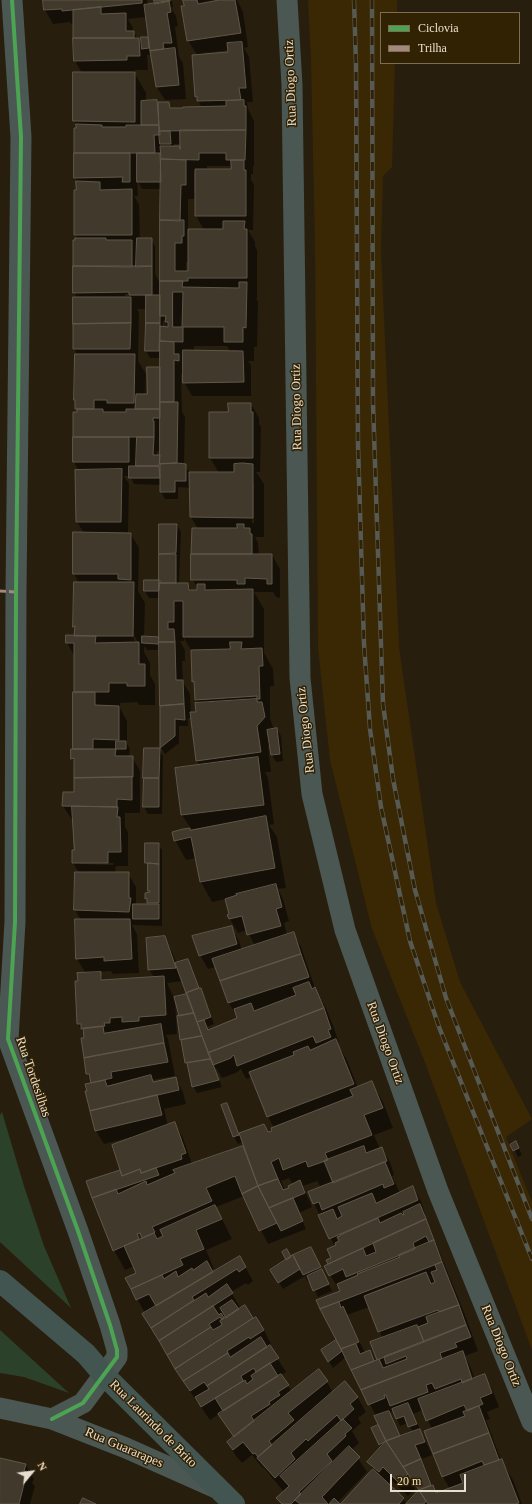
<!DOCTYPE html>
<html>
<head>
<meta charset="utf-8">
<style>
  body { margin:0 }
  #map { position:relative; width:532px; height:1504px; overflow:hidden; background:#281e0e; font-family:"Times New Roman",serif }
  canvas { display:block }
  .legend { position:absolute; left:380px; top:12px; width:140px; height:52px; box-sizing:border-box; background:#322204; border:1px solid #7b6e55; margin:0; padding:5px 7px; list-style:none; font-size:12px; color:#e9dfce }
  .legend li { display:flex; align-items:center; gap:8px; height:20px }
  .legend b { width:20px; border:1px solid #7b6e55 }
  .north { position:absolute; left:12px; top:1452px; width:40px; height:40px; -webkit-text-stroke:3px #322204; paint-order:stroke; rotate:61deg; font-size:11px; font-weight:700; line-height:16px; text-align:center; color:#e9dfce }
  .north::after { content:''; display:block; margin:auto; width:14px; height:18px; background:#e9dfce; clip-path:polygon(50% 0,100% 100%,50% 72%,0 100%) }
  .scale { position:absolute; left:390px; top:1474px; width:76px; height:18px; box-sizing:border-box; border:2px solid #e9dfce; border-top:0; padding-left:5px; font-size:12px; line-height:14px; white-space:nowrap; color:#e9dfce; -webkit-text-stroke:3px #322204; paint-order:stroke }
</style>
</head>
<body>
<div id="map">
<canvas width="532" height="1504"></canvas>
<ul class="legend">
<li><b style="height:5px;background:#4ca352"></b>Ciclovia</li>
<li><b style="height:5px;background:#a5887d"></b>Trilha</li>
</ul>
<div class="north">N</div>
<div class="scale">20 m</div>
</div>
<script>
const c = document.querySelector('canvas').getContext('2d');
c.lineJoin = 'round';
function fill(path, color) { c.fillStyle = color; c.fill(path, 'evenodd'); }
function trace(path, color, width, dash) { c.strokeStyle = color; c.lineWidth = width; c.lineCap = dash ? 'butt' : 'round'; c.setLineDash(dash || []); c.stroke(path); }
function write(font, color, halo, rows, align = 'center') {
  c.font = font + ' "Times New Roman",serif'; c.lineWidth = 3; c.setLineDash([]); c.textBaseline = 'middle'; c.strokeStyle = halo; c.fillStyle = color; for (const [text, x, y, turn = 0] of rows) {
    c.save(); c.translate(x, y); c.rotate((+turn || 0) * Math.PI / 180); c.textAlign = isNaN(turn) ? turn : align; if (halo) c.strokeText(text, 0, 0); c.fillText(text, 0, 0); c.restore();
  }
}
fill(new Path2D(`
  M308,0H397V13H381V63H395L392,167L383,176L381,251L399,647L436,903L460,982L532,1119L506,1137L532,1202V1350L424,1060L372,929L330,760L318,648L315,248L311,60Z`), '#3a2704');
fill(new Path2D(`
  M2,1112L24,1186L44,1246L71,1308L0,1242V1115Z
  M0,1330L69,1393L24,1377L0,1373Z`), '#2c4129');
fill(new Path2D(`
  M44,0H147L148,5L156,4L155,0H167L164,3L172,1L173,7L171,8L176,16L178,26L175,27L179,57L183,63L186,99L165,100L156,86L152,55H147L148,70H135V74L146,93V102L157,101L158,103H168L172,109L202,108L196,96L197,55L188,40L185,6V0H237L243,12L248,47L244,48L249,57L253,102H247L248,109L254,121V166H253V174H251V180L254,184L253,230H248L255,242V246L257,250V298H256L258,302L257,347H254V361H248L251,365V396H192L184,382V374H181L182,412L185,417L184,465L190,473H219L210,458L229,413L251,404L259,418V424L261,427L260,472H256L264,484V537H255L258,543L259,555H272L280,569V598L276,597L273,592H254L264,609V653L273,669L274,686H270V718L274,730L277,729L281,736L283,761L276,762L272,755L270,743L268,746L271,772H265L268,778L274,824L269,825L277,837L286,888L278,889L283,899L289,921L284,923L287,935L293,933L301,947L316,991L326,1008L334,1028L339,1043H337L347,1060L358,1088L372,1083L383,1102L393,1128L374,1135L380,1149H382L390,1162L394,1175L392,1176L400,1193L413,1187L421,1201L425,1214H424L465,1315L478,1351L465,1356L470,1366L475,1379L484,1375L492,1389L499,1407L487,1412L490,1419L486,1420L501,1460L513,1480L522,1504H407L419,1491L410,1477L409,1478L415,1489L408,1496L391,1480L388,1484L403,1499L407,1504H341L373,1470L369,1462L381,1448L372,1428L379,1425L376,1416L346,1357L333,1368L322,1350L337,1340L318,1301L341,1292L330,1275L329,1264L327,1261L332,1258L335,1247L309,1193L334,1183L333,1181L320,1186L317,1181L303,1186L312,1207L299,1213L306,1229L268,1244L244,1196L216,1207L232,1239L206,1250L214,1269L211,1270L213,1273L240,1257L253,1281L248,1285L246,1283L231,1292L241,1309L244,1307L253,1319L264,1330L271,1344L269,1345L286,1372L281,1375L292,1392L327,1382L333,1393L345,1383L358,1398L366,1412L358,1418L361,1423L352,1431L359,1443L352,1449L367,1472L337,1503L339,1504H281L278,1498L284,1492L263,1467H262L252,1455L242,1463L236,1456L228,1443L234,1438L219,1414L210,1420L184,1383L144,1314L145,1313L131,1288L138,1274L134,1266L125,1270L114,1250L87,1181L121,1170L133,1139L132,1137L104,1144L96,1131L88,1092L92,1083L87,1074L84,1034L78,1024L76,982H79L86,974L77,959L81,920L75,910L79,873L73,863L75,851L74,820H72L63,806L75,793V763L72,758L74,750L75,657L67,643L75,637L76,629L74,626L79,583L74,574L84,533L77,522L79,471L74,462L78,413L75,400L77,355L74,348L77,298L74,292L78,239L75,234L78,191L77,182L75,178L77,126L74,120L82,73L75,61L74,24H71L70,22L53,24L45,10ZM147,17L150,42L148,38L143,45L133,32V28L128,19ZM229,50V53L204,55V53ZM158,120H160V130ZM174,144H181V147H174ZM207,166H231L232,170H207ZM194,173H196V192H194ZM137,180L142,189H162L161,285L155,274V246L151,239H140L139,204L134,196H138ZM188,199H196V216L204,230H189L188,228ZM186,262H189V272H186ZM125,294H147V296H125ZM137,309H147L146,351L150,358H161V368L148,395H145L146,374L138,361L139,312ZM163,320L168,328H163ZM194,346H227L230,351H194ZM157,451H161V459L159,456H157ZM124,476H130L134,484L161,485V492L165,499H178V487L190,488L191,517L198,529L192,579L198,589V591H192L188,584H179L181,532L177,525H160L161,581L145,591L149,598H160V641L158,638L144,637L145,603L138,591L139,548L131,534H128L129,484ZM252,483H254V523H252ZM132,631L138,643H136L130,632ZM184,638L192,652L193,681L195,685L196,700L198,704L197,713H191L190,694L183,682L182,661H185V650L180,641H184ZM144,646L147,650H161V748L165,754L179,743V726H188V718H192L197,761L200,766L182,815L191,829L174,833L175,840L186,860L196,858L201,882L212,902L226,899L231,915L230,919L238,933L247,930L255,946L242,950L239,941L231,927L200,955L208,969L216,967L229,1003L238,1018L209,1030L207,1027L214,1024L204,996L200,989L191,967L188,960L177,964L172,952L164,938L149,970L154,977L104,981L99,972L111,971L113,974L139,973L137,934L132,925L162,926V850L158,844H146V863L149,869V890L150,893L146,898L148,905H136V887L128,873H115L116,866H128V832L125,827V813H140V771L132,757H129L130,749L127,744V721L120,708V703L137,702L139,705H155V684L150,675V663L144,652ZM81,862L113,863V865L81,864ZM183,981L188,995L174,998L167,983ZM175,1000H176L180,1017L181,1040L193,1086L197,1093L222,1087L215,1069L216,1068L222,1078L238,1072V1071L241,1069L246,1079L252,1077L268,1117L274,1128L273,1131L268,1133L264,1125L239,1134L226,1105L222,1106L234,1137L238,1144L243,1142L244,1146L192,1164L183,1138L175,1124L168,1126L164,1109L186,1104L183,1092L175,1078L154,1083L152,1080L175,1076L168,1039L166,1035L177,1034ZM289,1178L293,1185L290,1188L285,1190L281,1181ZM141,1232L144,1238L139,1240L136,1234ZM369,1307L383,1339L378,1360L375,1362L369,1351L365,1353L347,1315ZM423,1410L432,1429L443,1477L450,1489L437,1493L432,1486L422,1459L432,1455L413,1414ZM393,1411L400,1426L408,1423L413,1432L401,1437L389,1413Z
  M159,749L163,756L162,814H148L144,807Z
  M516,1142L522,1155L518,1157L512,1145Z
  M314,1255L332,1291L318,1297L310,1281L308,1282L305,1276L283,1289L271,1270L291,1258Z
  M0,1459L26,1465L34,1479L32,1483L35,1486L30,1504H0Z`), '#0007');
const building = new Path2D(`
  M43,0H142V3L62,11V9L44,10Z
  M154,0H170V1L155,4Z
  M183,0H197L198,4L219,0H235L241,33L187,41L181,6H184Z
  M169,1L171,12L167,13L172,43H163L164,49L150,51L144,5Z
  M101,7V14L126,13V31H134V38H73V10Z
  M141,37H148L149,48L142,49Z
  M73,38H139L140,56H127V60L74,61Z
  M242,42L246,88H239L241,100L197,101V96L195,97L192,55L228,52L227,43Z
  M175,48L179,85L156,87L150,51Z
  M73,72H135V122L73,121Z
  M157,100L159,125H141V101Z
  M244,100V106H246V130L159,131L158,102H169L170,108H183V107L226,106V101Z
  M76,124L102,125V127H126V125H159L160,135H154L155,153H74V128H76Z
  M180,130H246L245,160H226V153H199V160L161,159L160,146H180V149Z
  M159,131H170L171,144H160Z
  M74,153H130V182H122L123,177L74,178Z
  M137,153H160L161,182H137Z
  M161,159L186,160V185H181L180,221L160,220Z
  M231,160H244V170H246V216H195V169H231Z
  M76,181L100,182V190L132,189V235H74V190H76Z
  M160,220H184V236H182V243H175V271H188V229H223V221H245L244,229H247V278H188V281H160Z
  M75,238H106V240H132V267L73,266V240H75Z
  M137,238H152V266L136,267Z
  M73,266H152V295H129V292L73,293Z
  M160,281H183L182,287L239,288V282H247L246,328L243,327V342H224V327H183V342L160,341V326L168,327V322H165L166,316H160ZM173,292H183L182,327H173Z
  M146,295H160V323H146Z
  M73,297H131V323L73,324Z
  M131,323L130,349H73V324Z
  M146,323H160L159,351H145Z
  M160,341L174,342V354H179V361L174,360V402H160Z
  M183,350L243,351L244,382L183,383Z
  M75,354H135L134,403H107V400H94V409H75V400H74Z
  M147,367H160V409H135L136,394H147Z
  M160,402H178L177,463L160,464Z
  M228,403H251V412H253V458H209V412H228Z
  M77,409H103V412H126V409H160V418H153V421H154V437H73V412H77Z
  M73,437H129V462H73Z
  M137,437H154L153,455H160L159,466H136Z
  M177,463L186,464V481H175V492H160V464Z
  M243,463L253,464V518L190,517L189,472H234V464Z
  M129,466H159L160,478H129Z
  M122,469L121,522H76L75,470Z
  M159,524H177L176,553L159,554Z
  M237,524H244V528H250V534H252V554H191L192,528H237Z
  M73,532L131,533V580L118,579V574H73Z
  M159,554H176V583H159Z
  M191,554H272V584H267V579L245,578V584H237V580H191Z
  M144,580H160L159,591H144Z
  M74,582H134L133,636H74L75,626L73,627Z
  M159,583H188L189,590H197V584H205V590L253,589V637H183V601H174V622H168V629H174L175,642H159Z
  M66,635L96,636L95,643L139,642V664H145V686H127V683H109V692H74V643H66Z
  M142,636L159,637L158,644L142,643Z
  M159,642H175L176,680H183L184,704L160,706Z
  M230,642H242L241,649L262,648L263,666H259L260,699H257V696L195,700L194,681L192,682L191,650L230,649Z
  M73,692H95V705L119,706V740L93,739V749H73Z
  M257,699V702H262L265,717L257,726L261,752L196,761L190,712H196L195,703Z
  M184,704L185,720L175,719V736L160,748V706Z
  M277,728L280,754L271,755L267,730Z
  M116,741H126V749H116Z
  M144,748H160L159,778H143Z
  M71,749H116L115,756H133V777L74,778V758L71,759Z
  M258,757L264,805L181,815L175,768Z
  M132,777V800L117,799V807L62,806L63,792H74V778Z
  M144,778H159V807H143Z
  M72,806L118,807L117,817H120L121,852H108V863H72V850H74Z
  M266,816L275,868L200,882L191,837L174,841L172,832L183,829L190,828V830Z
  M145,843H159V864L145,863Z
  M148,863L159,864V903H147V898L145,899V893L150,892V891H148Z
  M75,872H129V898H131L129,912L74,910Z
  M276,884L282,907L276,909L281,926L247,935L242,916L229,919L227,915L229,914L225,899L237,895L236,894Z
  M133,904H159V919H133Z
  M75,919H130L132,959L104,961V957L76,959Z
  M232,926L237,944L199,956L192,936Z
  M294,932L301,954L220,981L212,959Z
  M165,936L176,968L148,970L146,938Z
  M301,954L309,977L228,1003L220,981Z
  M188,959L199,988L186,993L175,963Z
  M101,972V980L164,976L166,1015L139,1017V1021L122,1022V1017L110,1018V1023H104L105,1026L81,1029V1024H77L75,981H78L77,973Z
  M309,982L312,989L315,987L324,1008L208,1053L197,1022L204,1020L208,1030L237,1018L234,1009L251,1003L254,1011L296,995L293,988Z
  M199,988H201L211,1017L197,1022L186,993Z
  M187,994L194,1013L179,1016L174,997Z
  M324,1008L331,1029L328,1030L331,1037L316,1043L313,1036L237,1066L234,1055L231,1057V1058L213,1065L208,1053Z
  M194,1013L202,1036L180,1040L177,1016Z
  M161,1024L164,1043L84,1058L81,1038H84L83,1028L103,1026L104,1033Z
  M202,1036L211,1059L185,1063L181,1040Z
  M336,1039L354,1084L267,1117L249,1072L294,1055L293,1052L308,1046L310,1050Z
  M162,1043H164L168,1062L111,1072L112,1078L91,1083L89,1074H86L84,1058Z
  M211,1059L219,1080L192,1087L187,1063Z
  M151,1075L153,1082L176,1077L179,1090L90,1111L85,1091H87L85,1084L105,1080L107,1086Z
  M372,1081L383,1108L364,1115L372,1135L325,1153L328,1160L308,1167L306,1161L283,1170L279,1158L271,1162L278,1179L258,1186L239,1133L264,1124L268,1132L272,1131L271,1128L353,1096L350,1090Z
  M157,1095L162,1115L95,1131L90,1111Z
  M227,1103L239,1135L233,1137L221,1105Z
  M175,1122L186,1153L181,1155L182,1159L141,1173L140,1169L122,1176L112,1145Z
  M516,1141L519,1148L513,1151L510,1145Z
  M243,1146L258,1186L242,1194L235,1176L206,1188L212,1201L152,1227L155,1232L154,1233L142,1238L140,1233L137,1234L139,1239L113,1251L92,1198L116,1189L118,1194L146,1181L147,1185L175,1173L173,1170Z
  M364,1146L366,1153L382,1147L387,1161L333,1183L324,1161Z
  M385,1162L394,1184L384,1188L383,1184L322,1210L319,1202L313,1204L308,1192Z
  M156,1168L159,1175L92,1198L86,1181L120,1170L122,1176L140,1169L141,1173Z
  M278,1179L283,1190L289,1188L288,1186L300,1180L305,1193L269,1208L258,1186Z
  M258,1186L277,1223L259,1231L242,1194Z
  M413,1186L418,1200L329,1239L318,1215L333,1209L337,1219L342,1216L338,1207L372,1193L376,1203Z
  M293,1198L303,1221L281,1231L269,1208Z
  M420,1204L426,1219L328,1264L326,1260L331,1258L327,1249L336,1245L335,1243L339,1241L337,1237L340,1236V1235L378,1218L380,1223L401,1213L403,1215H404L403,1212Z
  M215,1205L222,1219L196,1230L204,1249L180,1259L183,1265L131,1289L125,1278L136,1273L124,1246L154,1233L157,1239L163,1236L160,1230Z
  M426,1219L434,1240L429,1242L426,1236L413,1243L415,1249L346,1277L343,1269L329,1276L324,1266L363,1248L366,1256L376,1252L373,1243Z
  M434,1240L442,1262L320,1309L316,1300L340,1291L337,1284L358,1275L357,1274L400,1257L399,1255Z
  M311,1247L321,1267L303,1275L293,1255Z
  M287,1249L291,1257L286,1260L282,1252Z
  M293,1255L300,1269L278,1283L270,1270Z
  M240,1256L246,1267L239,1272L237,1269L192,1297L194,1300L151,1328L142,1314Z
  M207,1261L213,1272L156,1306L149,1294L136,1300L131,1289L162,1275L164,1279L176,1271L178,1277L192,1268L193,1270Z
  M442,1262L459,1305L439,1312L438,1310L378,1332L364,1296L426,1272L431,1284L435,1282L431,1272L437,1270L435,1265Z
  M322,1269L329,1284L313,1291L307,1276Z
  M227,1284L233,1293L159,1341L151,1328L206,1293L208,1297Z
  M232,1300L239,1309L226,1318L220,1308Z
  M339,1302L341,1308L343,1306L359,1342L341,1349L320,1309Z
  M245,1305L253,1318L175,1369L167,1355L211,1327L213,1330L222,1325L220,1321Z
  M459,1305L466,1325L424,1342L418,1327L428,1323L426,1317Z
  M213,1306L219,1315L221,1313L224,1318L222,1320L220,1317L209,1324L211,1327L167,1355L159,1341Z
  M256,1317L264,1330L250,1339L249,1337L227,1351L228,1353L183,1381L175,1369Z
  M417,1325L424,1342L377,1360L370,1342Z
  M466,1325L471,1337L455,1343L457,1347L440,1353L442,1359L361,1390L351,1370L379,1359L383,1368L407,1359L406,1356L386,1364L384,1357Z
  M261,1337L267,1347L207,1386L204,1382L190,1391L183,1381L228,1353L230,1357Z
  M336,1340L342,1351L328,1362L321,1350Z
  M356,1344L360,1354L370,1350L374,1361L351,1370L341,1349Z
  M270,1345L279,1358L256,1372L254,1368L241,1376L243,1381L201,1407L195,1397L209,1389L207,1386Z
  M463,1351L472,1379L462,1383L461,1379L435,1389L432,1383L426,1385L428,1392L390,1406L386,1395H384L385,1398L368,1405L361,1390Z
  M270,1363L278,1376L223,1411L215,1398L245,1380L247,1384L253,1379L251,1376Z
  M319,1369L328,1381L288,1413L294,1420L269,1441L272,1445L258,1457L255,1453L253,1454L243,1442L233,1450L227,1442Z
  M281,1374L289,1385L278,1392L280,1395L269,1402L270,1404L251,1416L254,1421L234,1437L218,1414Z
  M485,1374L492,1393L480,1398L483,1404L467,1411L464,1405L426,1421L418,1399Z
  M345,1381L358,1397L350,1404L354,1409L341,1421L337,1415L308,1441L306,1439L291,1453L295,1459L275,1478L257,1458Z
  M408,1403L417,1424L408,1427L404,1416L396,1419L392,1409Z
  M479,1406L489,1433L433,1454L424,1431L465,1416L463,1412Z
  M389,1411L400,1436L386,1441L374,1416Z
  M343,1419L352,1428L345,1434L346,1436L327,1454L332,1461L299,1492L301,1494L291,1504H282L276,1498L289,1486L280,1476Z
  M378,1425L386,1441L379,1445L371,1428Z
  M420,1429L425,1442L415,1445L421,1459L403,1467L386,1441Z
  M489,1433L499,1460L484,1465L482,1461L442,1477L433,1454Z
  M386,1441L408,1474L399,1483L383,1467L379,1472L367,1462Z
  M349,1446L360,1457L322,1497L328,1504H300L295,1500Z
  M0,1458L26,1464L24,1471L27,1472L19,1504H0Z
  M421,1459L431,1485L419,1490L403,1467Z
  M502,1459L519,1503L515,1504H428L419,1490L433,1485L436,1493L463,1483L460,1475Z
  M373,1469L404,1498L399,1504H329L334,1498L340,1504Z
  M419,1490L426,1501L424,1504H406Z
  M83,1498L96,1504H80Z`);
fill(building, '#41392c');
trace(building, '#60574a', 1);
trace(new Path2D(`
  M12,0L21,137L16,592L15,922L8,1039L78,1231L110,1325L117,1350V1357L83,1403L52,1419
  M287,0L292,85L300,678L312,794L345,930L438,1191L532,1422
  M0,1408L52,1419L126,1448L216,1488`), '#4b5752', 21);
trace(new Path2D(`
  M0,1281L86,1354L104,1375L234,1504`), '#435550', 22);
const rail = new Path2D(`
  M354,0L356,65L358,445L364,644L370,729L381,807L410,941L439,1027L532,1259
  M372,0L373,403L383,704L393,779L415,890L446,998L532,1219`);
trace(rail, '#565a53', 4.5);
trace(rail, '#322204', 3, [9]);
trace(new Path2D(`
  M0,591L16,592`), '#a5887d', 3, [6, 3]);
trace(new Path2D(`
  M12,0L21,137L16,592L15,922L8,1039L78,1231L110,1325L117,1350V1357L83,1403L52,1419`), '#4ca352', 4);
write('13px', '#e9dfce', '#322204', [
  ["Rua Diogo Ortiz",291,83,-92],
  ["Rua Diogo Ortiz",297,407,-91],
  ["Rua Diogo Ortiz",306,730,-96],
  ["Rua Diogo Ortiz",385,1043,70],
  ["Rua Tordesilhas",33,1077,71],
  ["Rua Diogo Ortiz",501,1346,68],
  ["Rua Laurindo de Brito",153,1424,45],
  ["Rua Guararapes",124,1448,23]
]);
</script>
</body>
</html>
